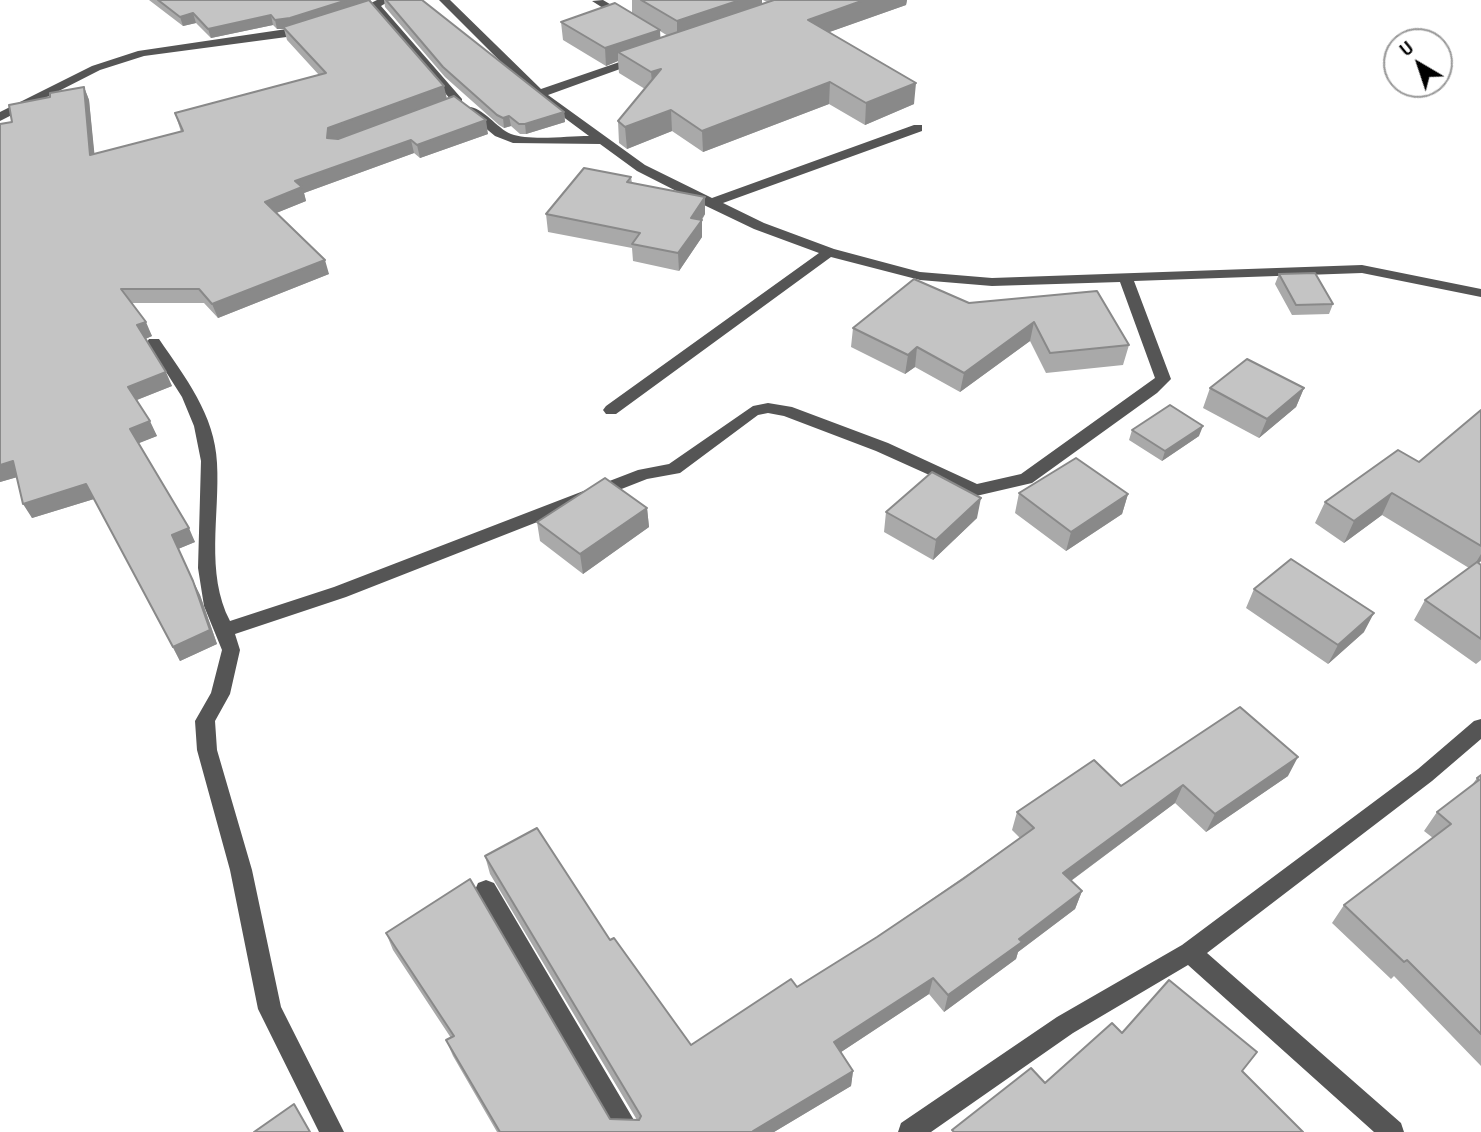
<!DOCTYPE html>
<html>
<head>
<meta charset="utf-8">
<style>
  body { margin:0 }
  #map { position:relative; width:1481px; height:1132px; overflow:hidden; background:#fff; font-family:"Archivo Narrow",sans-serif }
  canvas { display:block }
  .north { position:absolute; left:1383px; top:28px; width:70px; height:70px; box-sizing:border-box; background:#fff; border:2px solid #999; border-radius:50%; rotate:321deg; font-size:19px; font-weight:700; line-height:28px; text-align:center; color:#000 }
  .north::after { content:''; display:block; margin:auto; width:24px; height:32px; background:#000; clip-path:polygon(50% 0,100% 100%,50% 72%,0 100%) }
</style>
</head>
<body>
<div id="map">
<canvas width="1481" height="1132"></canvas>
<div class="north">U</div>
</div>
<script>
const c = document.querySelector('canvas').getContext('2d');
c.lineJoin = 'round';
function fill(path, color) { c.fillStyle = color; c.fill(path, 'evenodd'); }
function trace(path, color, width, dash) { c.strokeStyle = color; c.lineWidth = width; c.lineCap = dash ? 'butt' : 'round'; c.setLineDash(dash || []); c.stroke(path); }
fill(new Path2D(`
  M377,0H391L381,6L462,99V103L439,108V104L451,100L373,9L354,17L349,14Z
  M439,0H450L541,89L637,56H645V60L548,95L645,165L712,198L914,125H922V131L723,203L764,223L834,249L920,272L992,278L1362,265L1481,289V297L1362,273L1134,281L1171,379L1157,393L1032,483L976,496L876,451L784,416L768,413L758,415L680,473L647,479L346,597L235,634L240,650L230,694L215,721L217,750L252,870L281,1007L344,1132H319L258,1009L230,870L197,750L195,721L211,693L222,650L204,606L198,568L201,461L194,426L182,397L147,342L149,339H159C185,377 215,415 217,463C220,515 205,573 230,621L334,587L638,470L669,464L753,406L768,403L792,407L888,443L977,484L1021,474L1155,378L1120,282L992,286L920,280L831,257L616,414H606L603,410L606,406L819,253L754,229L706,206L637,171L600,144L513,143L495,136L465,111V107C481,104 496,128 511,134C530,141 568,136 589,136L535,96Z
  M603,0L630,16L631,18L622,20L592,1Z
  M307,26L312,29L311,31L294,36L144,56L100,70L0,121V112L92,66L138,51Z
  M1481,719V739L1432,781L1207,953L1401,1123L1404,1132H1374L1188,965L1073,1033L931,1132H898L901,1123L1057,1017L1182,945L1418,769L1474,721Z
  M486,880L494,883L641,1132H615L478,897L475,890L478,883Z`), '#555');
fill(new Path2D(`
  M149,0H371H370L446,98L488,134L420,158L414,153L304,193L306,201L276,213L329,274L218,318L204,303H132L152,336L145,339L172,386L137,400L157,436L138,443L195,542L178,549L200,595L217,644L180,661L94,499L32,518L17,477L0,482L12,122L50,97L84,87L89,100L94,154L181,132L175,113L319,75L287,40L284,29H277L273,25L211,38L196,23L183,26Z
  M384,0H422L564,112L565,122L526,134H520L511,126L504,128L499,125L445,77L385,7Z
  M632,0H762V4L767,2L763,0H907L906,5L829,32L914,104L865,125L829,104L703,152L672,131L627,149L619,143L618,121L645,89L619,73L618,61L606,66L563,40L561,22L632,13ZM660,31L668,36L660,38Z
  M631,177L632,183L705,197V214L702,220V237L679,271L633,261L632,248L548,232L546,214Z
  M1279,274L1333,304L1329,314L1292,315L1275,284Z
  M969,303L1129,345L1123,365L1046,373L1030,341L960,392L915,367L905,374L851,347L853,328Z
  M1210,388H1304L1296,407L1259,438L1203,408Z
  M1481,410V561L1479,563L1481,565V660L1476,664L1414,620L1425,600L1469,568L1382,515L1344,543L1315,523L1325,502L1419,462Z
  M1132,430L1199,436L1162,461L1129,440Z
  M1019,493L1128,494L1122,514L1066,551L1015,513Z
  M647,508L649,527L583,574L540,541L537,522Z
  M886,512L977,518L933,560L884,532Z
  M1254,589L1364,632L1328,664L1246,608Z
  M1481,775V1066L1394,976L1391,979L1332,923L1344,905L1433,838L1424,831L1437,812L1472,785L1477,778Z
  M1288,776L1206,832L1175,803L1071,881L1082,891L1075,909L1018,952L1016,959L944,1012L929,994L841,1052L853,1071L851,1086L774,1132H497L453,1056L446,1040L451,1038L393,950L386,933L610,1119L637,1120L490,874L485,856L610,940L691,1045L797,987L877,937L1020,838L1012,830L1017,812L1121,786Z`), '#a9a9a9');
fill(new Path2D(`
  M347,0H371L352,9L283,27L284,29H277L275,20Z
  M740,0H762V13L677,41V21Z
  M864,0H907L906,5L807,40L808,20Z
  M193,13L196,23L183,26L180,17Z
  M271,15L273,25L211,38L208,29Z
  M660,30L661,47L618,52V61L606,66L605,48Z
  M661,69L653,93L651,72Z
  M830,82L829,104L703,152L702,131Z
  M916,83L914,104L865,125L866,103Z
  M444,86L447,99L330,152L327,138L328,128Z
  M84,87L89,100L96,169L90,155Z
  M671,110L672,131L627,149L625,127Z
  M564,112L565,122L526,134L525,124Z
  M509,116L511,126L504,128L503,118Z
  M486,120L488,134L420,158L417,145Z
  M411,140L414,153L304,193L306,201L269,216L265,202L295,181Z
  M705,197V214L691,235V218Z
  M702,220V237L679,271L678,253Z
  M325,260L329,274L218,318L212,304Z
  M146,322L152,336L143,340L137,325Z
  M1034,322L1030,341L960,392L964,373Z
  M917,347L915,367L905,374L908,355Z
  M166,372L172,386L134,401L128,387Z
  M1304,388L1296,407L1259,438L1267,419Z
  M150,421L157,436L137,444L130,429Z
  M1203,426L1199,436L1162,461L1165,451Z
  M13,461L21,476L0,482V465Z
  M86,484L94,499L32,518L23,504Z
  M1392,493L1382,515L1344,543L1354,521Z
  M1128,494L1122,514L1066,551L1071,532Z
  M981,498L977,518L933,560L936,540Z
  M647,508L649,527L583,574L580,554Z
  M189,528L195,542L178,549L172,535Z
  M1481,554V561L1472,569Z
  M193,581L200,595L217,644L180,661L173,647Z
  M1374,613L1364,632L1328,664L1338,645Z
  M1298,757L1288,776L1206,832L1215,814Z
  M1183,785L1175,803L1057,891L1063,873Z
  M1082,891L1075,909L1018,952L1016,959L944,1012L948,995L1019,939Z
  M933,978L929,994L832,1058L834,1042Z
  M853,1071L851,1086L774,1132H752L753,1131Z`), '#898989');
const building = new Path2D(`
  M158,0H347L290,18L275,20L271,15L208,29L193,13L180,17Z
  M369,0L444,86L328,128L327,138L338,139L454,96L486,120L417,145L411,140L295,181L302,187L265,202L325,260L212,304L199,289H121L146,322L137,325L166,372L128,387L150,421L130,429L189,528L172,535L193,581L210,630L173,647L86,484L23,504L13,461L0,465V124L12,122L9,105L50,97V93L84,87L90,155L183,131L175,113L326,73L283,27Z
  M386,0H422L564,112L525,124H519L509,116L503,118L497,115L443,67Z
  M641,0H740L677,21Z
  M774,0H864L808,20L916,83L866,103L830,82L702,131L671,110L625,127L618,121L661,69L651,72L618,52Z
  M615,3L660,30L605,48L561,22Z
  M584,168L631,177L627,182L705,197L691,218L702,220L678,253L632,244L640,233L546,214Z
  M1315,273L1333,304L1296,305L1279,274Z
  M914,279L969,303L1097,291L1129,345L1050,353L1034,322L964,373L917,347L908,355L853,328Z
  M1247,359L1304,388L1267,419L1210,388Z
  M1170,405L1203,426L1165,451L1132,430Z
  M1481,410V546L1392,493L1354,521L1325,502L1398,450L1419,462Z
  M1076,458L1128,494L1071,532L1019,493Z
  M932,472L981,498L936,540L886,512Z
  M605,478L647,508L580,554L537,522Z
  M1291,559L1374,613L1338,645L1254,589Z
  M1477,562L1481,565V639L1425,600Z
  M1240,707L1298,757L1215,814L1183,785L1063,873L1082,891L1019,939L1022,942L948,995L933,978L834,1042L853,1071L753,1131V1132H500L446,1040L454,1036L386,933L470,879L610,1119L639,1120L641,1116L485,856L537,828L610,940L614,938L691,1045L791,979L797,987L877,937L963,879L1034,828L1017,812L1094,760L1121,786Z
  M1481,775V1034L1407,960L1404,962L1344,905L1451,824L1437,812L1479,780L1477,778Z
  M1169,980L1257,1052L1242,1071L1303,1132H954L952,1130L1031,1068L1045,1083L1112,1023L1122,1033Z
  M294,1104L310,1132H254Z`);
fill(building, '#c4c4c4');
trace(building, '#898989', 2);
</script>
</body>
</html>
